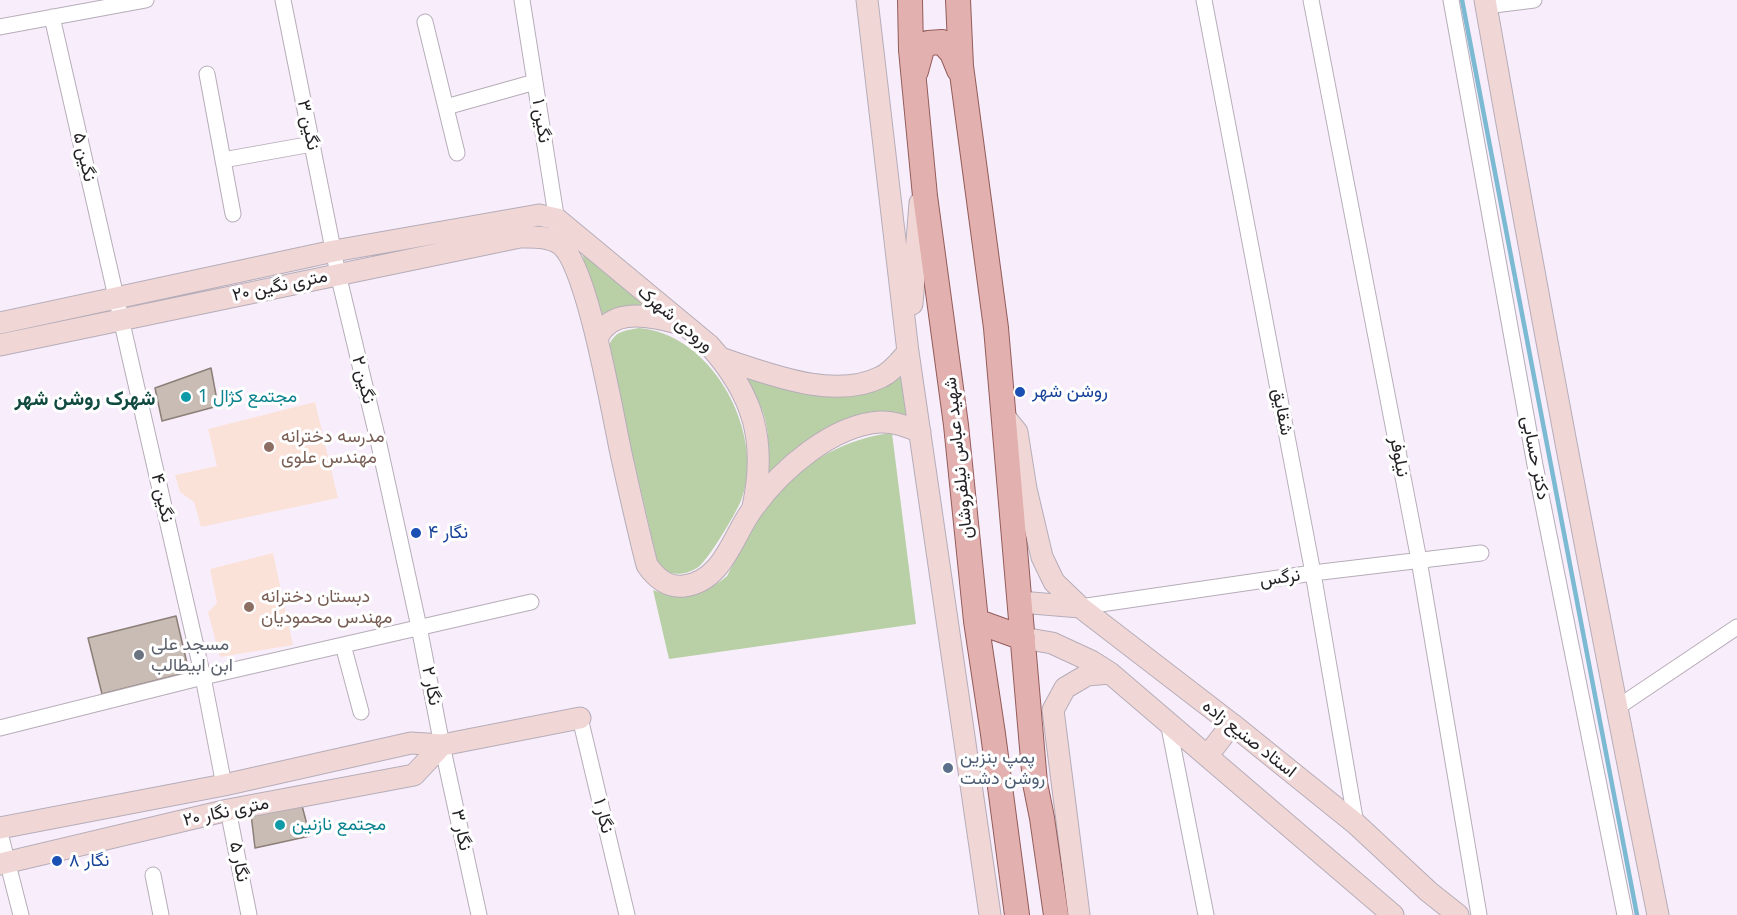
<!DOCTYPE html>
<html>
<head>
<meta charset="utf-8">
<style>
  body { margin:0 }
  canvas { display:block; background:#f8eefb }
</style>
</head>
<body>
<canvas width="1737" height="915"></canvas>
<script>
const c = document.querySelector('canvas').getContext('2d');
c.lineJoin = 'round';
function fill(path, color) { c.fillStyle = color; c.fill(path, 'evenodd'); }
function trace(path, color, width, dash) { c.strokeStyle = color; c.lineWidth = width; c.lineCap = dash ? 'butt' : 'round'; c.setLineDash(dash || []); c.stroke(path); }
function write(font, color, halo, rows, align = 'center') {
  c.font = font + ' "Noto Sans",Vazirmatn,sans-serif'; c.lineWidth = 6; c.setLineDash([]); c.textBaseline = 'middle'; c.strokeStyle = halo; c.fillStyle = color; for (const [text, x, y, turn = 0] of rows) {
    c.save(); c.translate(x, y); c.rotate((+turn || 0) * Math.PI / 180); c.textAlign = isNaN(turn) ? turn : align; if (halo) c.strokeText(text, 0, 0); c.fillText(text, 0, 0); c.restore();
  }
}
fill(new Path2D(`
  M315,402L338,498L201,527L194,502L180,492L175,475L217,466L208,429Z
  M273,553L293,645L220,657L208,612L217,603L210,569Z`), '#fbe2d9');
fill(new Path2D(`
  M581,249L653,311L599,323Z
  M639,328C706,334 753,413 747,477C746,485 743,496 740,503C734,516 708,561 697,568C684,576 672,575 659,569L608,348C614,331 623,331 639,328Z
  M904,371L912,418L821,433L803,443L787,456L766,480C769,454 771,429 760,405C755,394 746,383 739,373L770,384Z
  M892,433L916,624L669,659L653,590C678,600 707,594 727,576C741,550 754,520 773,497C801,463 849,437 892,433Z`), '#b9d0a6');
trace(new Path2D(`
  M1462,0L1637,915`), '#7bbad2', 4.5);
const building = new Path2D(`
  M211,368L218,406L162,421L155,388Z
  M176,616L189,672L102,694L88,638Z
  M301,802L310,836L255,848L251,814Z`);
fill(building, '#c9bcb4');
trace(building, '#8b7f77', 1.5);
const street = new Path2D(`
  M283,0L338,274L378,440L419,627L442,745L479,915
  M522,0L558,228
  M1204,0L1313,573L1356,824
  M1311,0L1419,560L1479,915
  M1451,0L1535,465L1625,915
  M1486,6L1534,0
  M52,17L203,677L224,785
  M425,22L457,153
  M0,27L146,0
  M207,74L233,214
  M446,107L535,82
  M223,160L312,144
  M1080,607L1313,573L1481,553
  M343,645L361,712
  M1618,707L1737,627
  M580,718L627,915
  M1168,722L1206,915
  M0,728L203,677L531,602
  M228,810L249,915
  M0,833L21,915
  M153,875L161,915`);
const secondary = new Path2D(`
  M867,0L908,352L990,915
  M1485,0C1539,306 1597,611 1658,915
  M912,304L920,203
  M0,323L334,251L539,215L557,219L709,345C754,395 767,441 753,507
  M597,339C599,335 601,330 605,327C622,309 656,317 677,323
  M0,345L520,237C533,237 549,236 560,244C588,265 613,418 622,458C630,494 638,530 647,565C656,578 667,588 684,586C724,581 733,534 754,507C781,470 832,425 880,422C894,421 907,426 920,432
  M720,358C767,373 833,401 881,377C892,372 900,361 908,352
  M1004,416L1017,432L1026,489L1042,557L1054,582L1080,607
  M1020,602L1080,607L1232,724L1356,824L1429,892L1458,915
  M1023,638L1052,643L1091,661L1110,673L1393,915
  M1208,755L1232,724
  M0,828L224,785L411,743L442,745L580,718
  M0,864L228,810L414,775L442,745
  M1079,915L1053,710L1065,688L1087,675L1110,673`);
const primary = new Path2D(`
  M910,0L911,50L925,196L956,425L976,621L993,734L1017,915
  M958,0L961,66L996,328L1035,783L1042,818L1056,915
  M916,71L922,49L928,43L942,42L952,53L959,70
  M976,621L1023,638`);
trace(street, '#b6adb9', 17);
trace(secondary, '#b6adb9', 23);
trace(primary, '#935c5b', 26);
trace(street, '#fff', 15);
trace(secondary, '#f0d7d6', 21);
trace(primary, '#e2b0ae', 24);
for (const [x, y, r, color] of [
  [1020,392,6,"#1a4fb4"],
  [186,397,6,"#0f9aa8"],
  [269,447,6,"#8d6e63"],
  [416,533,6,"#1a4fb4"],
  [249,607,6,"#8d6e63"],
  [139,655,6,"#6b7280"],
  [948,768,6,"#5c6f8a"],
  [280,825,6,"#0f9aa8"],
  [57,861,6,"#1a4fb4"]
]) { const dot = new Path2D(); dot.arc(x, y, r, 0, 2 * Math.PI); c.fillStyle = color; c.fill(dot); trace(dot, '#fff', 2); }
write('18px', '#252226', '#fff', [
  ["نگین ۱",541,121,81],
  ["نگین ۳",308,125,78],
  ["نگین ۵",84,157,77],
  ["۲۰ متری نگین",280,286,-12],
  ["ورودی شهرک",675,319,40],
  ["نگین ۲",363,380,76],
  ["شقایق",1282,412,79],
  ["نیلوفر",1399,457,79],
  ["شهید عباس نیلفروشان",959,458,-96],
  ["دکتر حسابی",1535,458,79],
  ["نگین ۴",162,498,77],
  ["نرگس",1280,578,-8],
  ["نگار ۲",431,686,79],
  ["استاد صنیع زاده",1249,739,38],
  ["۲۰ متری نگار",226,812,-12],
  ["نگار ۱",603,816,76],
  ["نگار ۳",461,830,78],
  ["نگار ۵",239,862,79]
]);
write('18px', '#164399', '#fff', [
  ["روشن شهر",1032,392],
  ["نگار ۴",428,533],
  ["نگار ۸",69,861]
], 'left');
write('18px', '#0d838f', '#fff', [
  ["مجتمع کژال 1",198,397],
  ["مجتمع نازنین",292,825]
], 'left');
write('18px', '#785e54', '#fff', [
  ["مدرسه دخترانه",281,437],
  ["مهندس علوی",281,458],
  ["دبستان دخترانه",261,597],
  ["مهندس محمودیان",261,618]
], 'left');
write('18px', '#5b616d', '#fff', [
  ["مسجد علی",151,645],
  ["ابن ابیطالب",151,666]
], 'left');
write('18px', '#4e5e75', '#fff', [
  ["پمپ بنزین",960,758],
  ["روشن دشت",960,779]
], 'left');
write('bold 20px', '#10493f', '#fff', [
  ["شهرک روشن شهر",85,399]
]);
</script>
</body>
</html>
